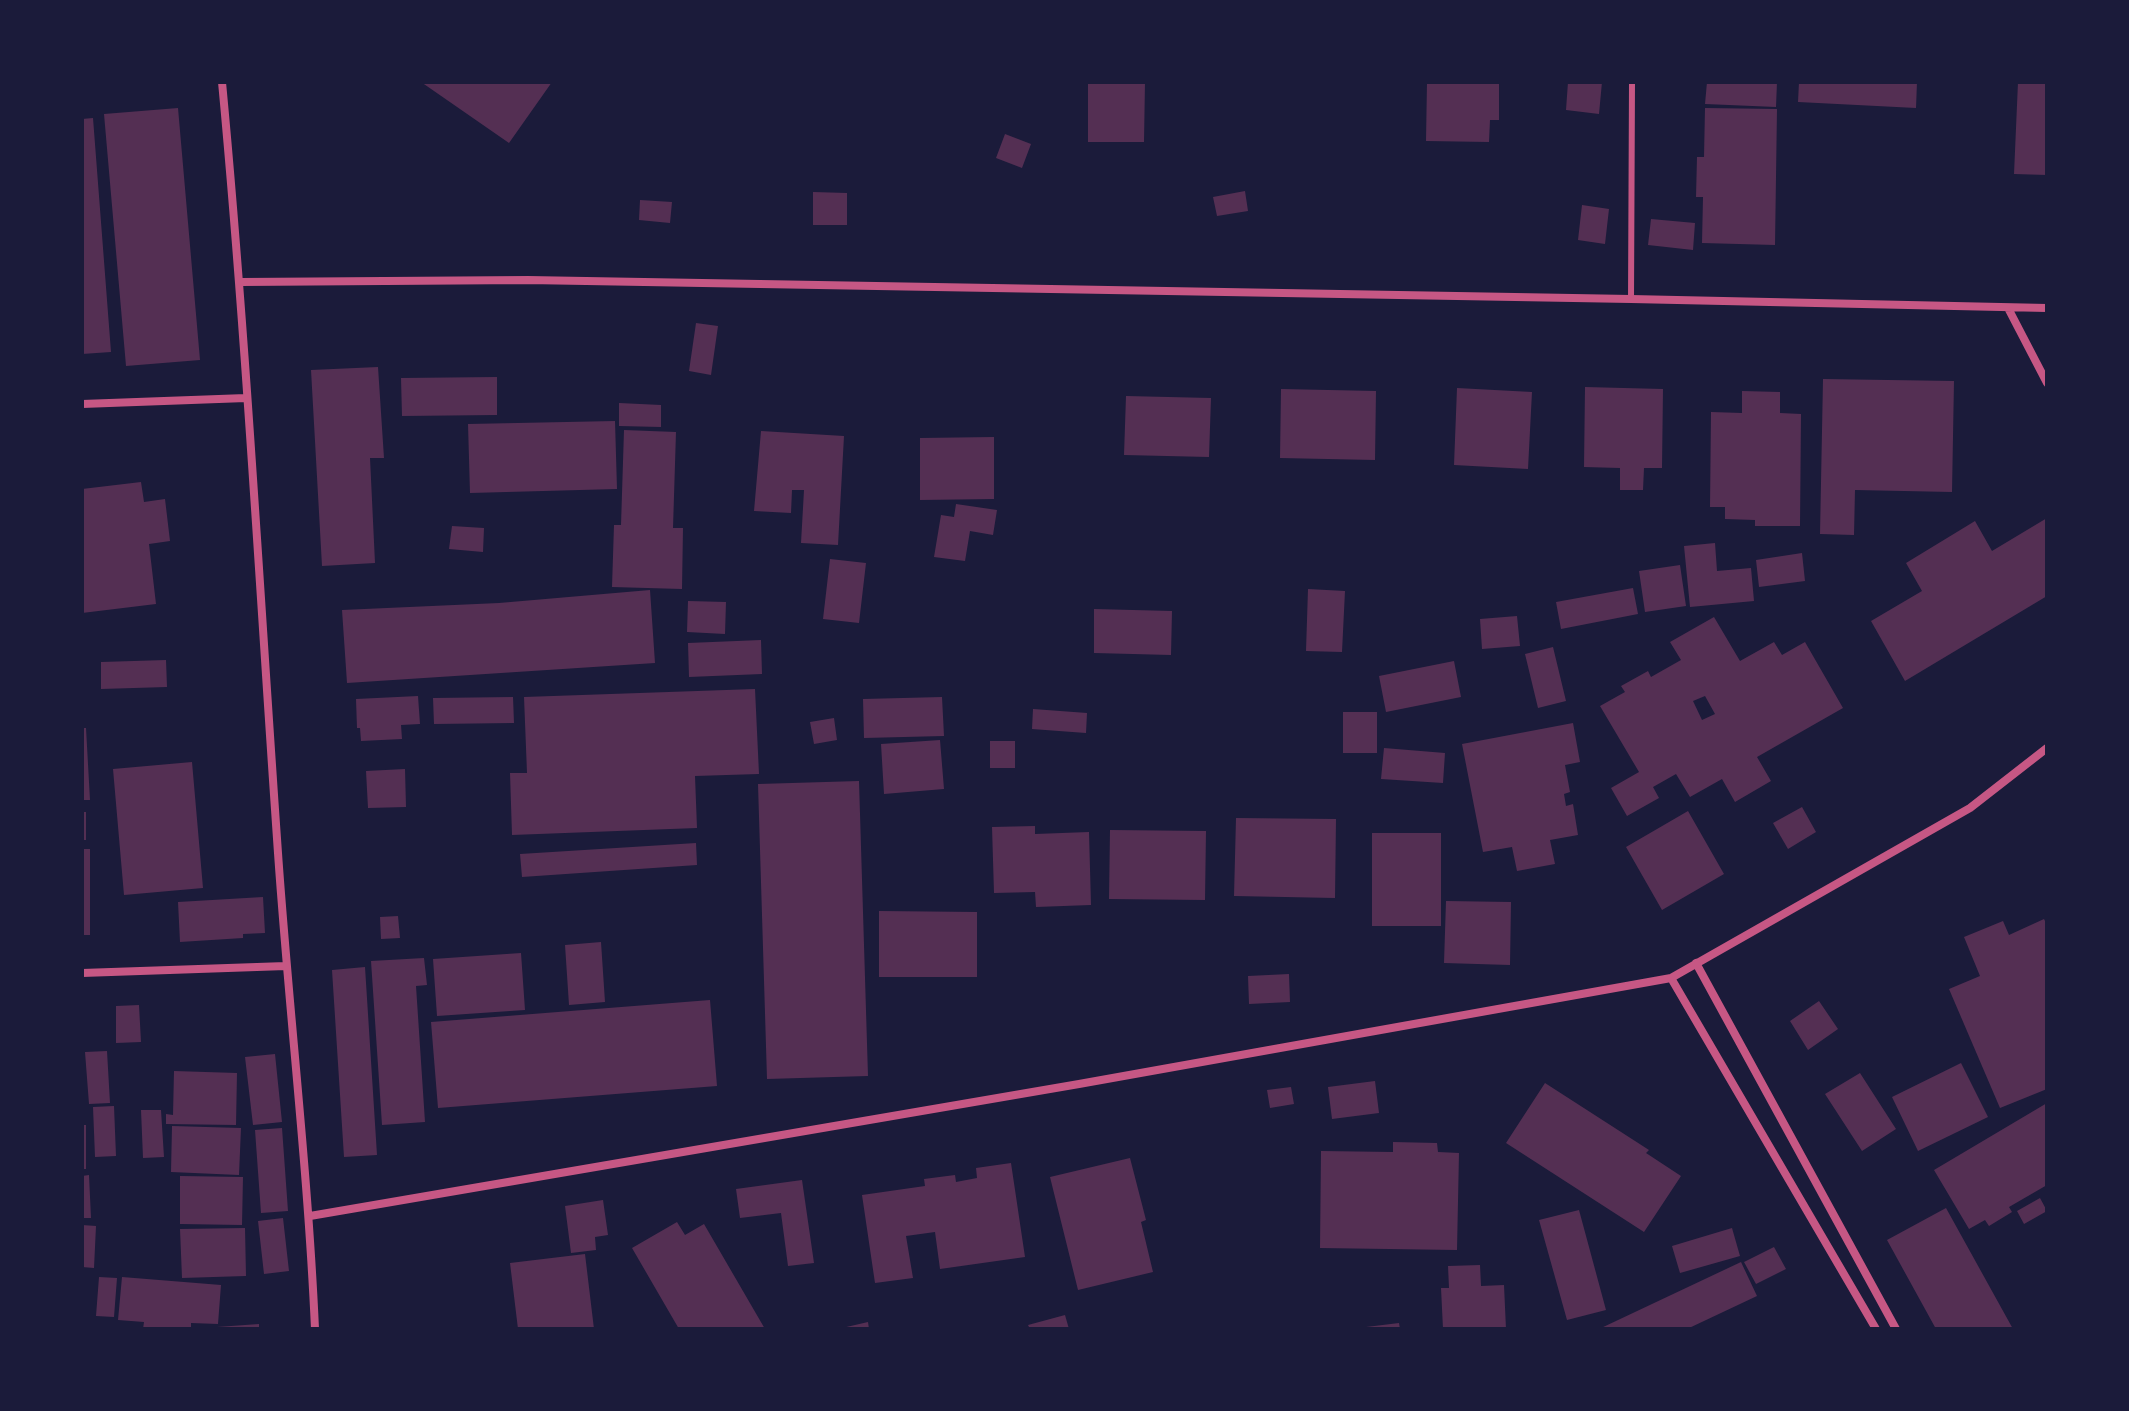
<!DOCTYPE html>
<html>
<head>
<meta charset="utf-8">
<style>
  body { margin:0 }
  #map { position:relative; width:2129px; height:1411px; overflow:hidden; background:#1b1b3a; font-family:"Fira Sans",sans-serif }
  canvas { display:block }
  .frame { position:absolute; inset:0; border:84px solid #1b1b3a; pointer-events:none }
</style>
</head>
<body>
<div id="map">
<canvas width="2129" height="1411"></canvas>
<div class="frame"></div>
</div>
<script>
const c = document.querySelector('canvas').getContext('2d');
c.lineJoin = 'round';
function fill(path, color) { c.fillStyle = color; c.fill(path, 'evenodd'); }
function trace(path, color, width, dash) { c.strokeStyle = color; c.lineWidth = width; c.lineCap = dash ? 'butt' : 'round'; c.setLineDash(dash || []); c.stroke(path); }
fill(new Path2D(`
  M421,82H552L509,143Z
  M1088,82H1145L1144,142H1088Z
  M1427,82H1499V120H1490L1489,142L1426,141Z
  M1568,82H1602L1599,114L1566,110Z
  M1707,82H1777L1776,107L1705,104Z
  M1799,82H1917L1916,108L1798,102Z
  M2018,82H2047V175L2014,174Z
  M178,108L200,360L126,366L104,114Z
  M1705,108L1777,109L1775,245L1702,243L1703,197H1696L1697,157H1704Z
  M93,118L111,352L82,354V119Z
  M1005,134L1031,144L1022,168L996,158Z
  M1245,191L1248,211L1217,216L1213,197Z
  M813,192L847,193V225H813Z
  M640,200L672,202L670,223L639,220Z
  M1582,205L1609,209L1605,244L1578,240Z
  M1651,219L1695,223L1693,250L1648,245Z
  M696,323L718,326L711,375L689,371Z
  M378,367L384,458H370L375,563L322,566L311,370Z
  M497,377V415L402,416L401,378Z
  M1823,379L1954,381L1952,492L1855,490L1854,535L1820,534Z
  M1585,387L1663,389L1662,468H1644L1643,490H1620V468L1584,467Z
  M1457,388L1532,392L1528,469L1454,465Z
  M1281,389L1376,391L1375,460L1280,458Z
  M1742,391L1780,392V413L1801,414L1800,526H1755V520L1725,519V507H1710L1711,412L1742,413Z
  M1126,396L1211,398L1209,457L1124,455Z
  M619,403L661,405V427L619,426Z
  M615,421L617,489L470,493L468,424Z
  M624,430L676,432L673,528H683L682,589L612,587L614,525H621Z
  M761,431L844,436L838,545L801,543L804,490H792L791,513L754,511Z
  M994,437V499L920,500V438Z
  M141,482L144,502L165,499L170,541L149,544L156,604L82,613V489Z
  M956,504L997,510L993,535L970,531L965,561L934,557L941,515L954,517Z
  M2047,518V596L1905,681L1871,621L1922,591L1906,563L1975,521L1992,551Z
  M452,526L484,528L483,552L449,549Z
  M1715,543L1717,571L1751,568L1754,601L1690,607L1684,546Z
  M1802,553L1805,581L1759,587L1756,560Z
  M830,559L866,563L859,623L823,619Z
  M1680,565L1686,606L1645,612L1639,571Z
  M1633,588L1638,614L1561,629L1556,602Z
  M1308,589L1345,591L1342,652L1306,651Z
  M650,590L655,663L347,683L342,610L499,603Z
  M688,601L726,602L725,634L687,632Z
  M1094,609L1172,611L1171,655L1094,653Z
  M1517,616L1520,646L1482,649L1480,619Z
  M1714,617L1740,661L1774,642L1782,655L1805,642L1843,708L1757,757L1771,781L1735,802L1722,779L1690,797L1676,774L1653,787L1659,798L1627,816L1611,788L1639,772L1600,706L1625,692L1621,686L1648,671L1651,677L1681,660L1670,642ZM1705,696L1715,714L1702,720L1693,701Z
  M761,640L762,674L689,677L688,643Z
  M1553,647L1566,701L1538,708L1525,654Z
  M166,660L167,687L101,689V662Z
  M1454,661L1461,697L1386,712L1379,676Z
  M755,689L759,774L695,776L697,828L512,835L510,773H527L524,697Z
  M418,696L420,724L401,725L402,739L361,741L360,728H357L356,699Z
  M513,697L514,723L434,724L433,698Z
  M942,697L944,736L864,738L863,699Z
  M1033,709L1087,713L1086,733L1032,729Z
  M1343,712H1377V753H1343Z
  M834,718L837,740L814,744L810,722Z
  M1573,723L1580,762L1565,765L1570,792L1564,794L1566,806L1573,804L1578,835L1550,840L1555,864L1517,871L1512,847L1483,852L1462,744Z
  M82,728H86L90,800H82Z
  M940,740L944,789L884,794L881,744Z
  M990,741H1015V768H990Z
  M1384,748L1445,753L1443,783L1381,779Z
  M192,762L203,888L124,895L113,769Z
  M405,769L406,807L368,808L366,771Z
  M859,781L868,1076L767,1079L758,784Z
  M1802,807L1816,832L1788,849L1773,823Z
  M1688,811L1724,874L1662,910L1626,847Z
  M82,812H86V840H82Z
  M1236,818L1336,819L1335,898L1234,896Z
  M1035,826V834L1089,832L1091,905L1036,907L1035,892L994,893L992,827Z
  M1110,830L1206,831L1205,900L1109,899Z
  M1372,833H1441V926H1372Z
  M696,843L697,865L522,877L520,854Z
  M82,849H90V935H82Z
  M263,897L265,933L243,934V938L180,942L178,902Z
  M1446,901L1511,902L1510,965L1444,963Z
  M879,911L977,912V977H879Z
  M398,916L400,938L381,939L380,917Z
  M2044,919L2047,925V1089L2000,1108L1949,989L1980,976L1964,937L2003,921L2009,935Z
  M601,942L605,1002L569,1005L565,945Z
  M521,953L525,1010L437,1016L433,959Z
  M424,958L427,985L416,986L425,1122L382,1125L371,961Z
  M365,967L377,1155L344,1157L332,970Z
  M1289,974L1290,1002L1249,1004L1248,976Z
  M710,1000L717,1086L438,1108L431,1022Z
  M1819,1001L1838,1029L1808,1050L1790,1021Z
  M139,1005L141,1042L116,1043V1006Z
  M107,1051L110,1103L89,1104L85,1052Z
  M275,1054L282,1122L253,1125L245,1057Z
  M1961,1063L1988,1117L1918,1151L1892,1097Z
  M174,1071L237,1073L236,1125L166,1124V1114L173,1115Z
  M1860,1073L1896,1129L1862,1151L1825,1094Z
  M1375,1081L1379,1113L1332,1119L1328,1087Z
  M1545,1083L1649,1150L1646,1153L1681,1176L1644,1232L1506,1143Z
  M1291,1087L1294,1104L1270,1108L1267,1090Z
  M2047,1103V1185L2009,1207L2012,1212L1989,1226L1985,1220L1969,1229L1934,1170Z
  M114,1106L116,1156L95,1157L93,1107Z
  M141,1110H161L164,1157L143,1158Z
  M82,1125H86V1169H82Z
  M172,1126L241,1128L239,1175L171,1172Z
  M282,1128L288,1211L261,1213L255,1130Z
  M1393,1142L1437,1143L1438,1152L1459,1153L1457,1250L1320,1248L1321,1151L1393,1152Z
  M1130,1158L1146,1220L1141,1222L1153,1272L1078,1290L1050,1177Z
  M1011,1163L1025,1257L940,1269L935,1232L906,1236L913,1278L875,1283L862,1195L925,1186L924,1179L955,1175L956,1182L977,1178L976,1168Z
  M89,1175L91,1218H82V1176Z
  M180,1176L243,1177L242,1225L180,1224Z
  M802,1180L814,1263L788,1266L781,1213L740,1218L736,1189Z
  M2040,1198L2047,1211L2024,1224L2017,1211Z
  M603,1200L608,1235L595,1237L596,1250L571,1253L565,1206Z
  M1946,1208L2013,1329H1936L1887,1240Z
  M1579,1210L1606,1310L1567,1320L1539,1220Z
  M283,1218L289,1271L264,1274L258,1221Z
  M677,1222L685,1235L704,1224L765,1329H679L632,1248Z
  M82,1225L96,1226L94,1268L82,1267Z
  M245,1228L246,1276L182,1278L180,1229Z
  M1732,1228L1740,1256L1680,1273L1672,1246Z
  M1774,1247L1786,1269L1756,1284L1744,1262Z
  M585,1254L594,1329H518L510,1263Z
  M1741,1262L1757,1296L1687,1329H1599Z
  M1480,1265L1481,1286L1504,1285L1506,1329H1443L1441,1288H1449L1448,1266Z
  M99,1277L117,1278L114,1317L96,1316Z
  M122,1277L221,1285L218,1324L191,1323V1329H143L144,1322L118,1320Z
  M1065,1315L1069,1329H1030L1028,1325Z
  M868,1322L869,1329H842V1328Z
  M1399,1323L1400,1329H1366V1327Z
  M259,1324V1329H217V1327Z`), '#542f53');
trace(new Path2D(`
  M1631,299L1632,82`), '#c65784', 6);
trace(new Path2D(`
  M222,82C246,338 260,596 278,853C289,1012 308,1170 315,1329
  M241,282L528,280L1631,299L2047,308
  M2008,308L2047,383
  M82,404L246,398
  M1696,963L1896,1329
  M82,973L286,966
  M1671,978L1876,1329
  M310,1216L1079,1084L1671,978L1970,808L2047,748`), '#c65784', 8);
</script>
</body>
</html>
